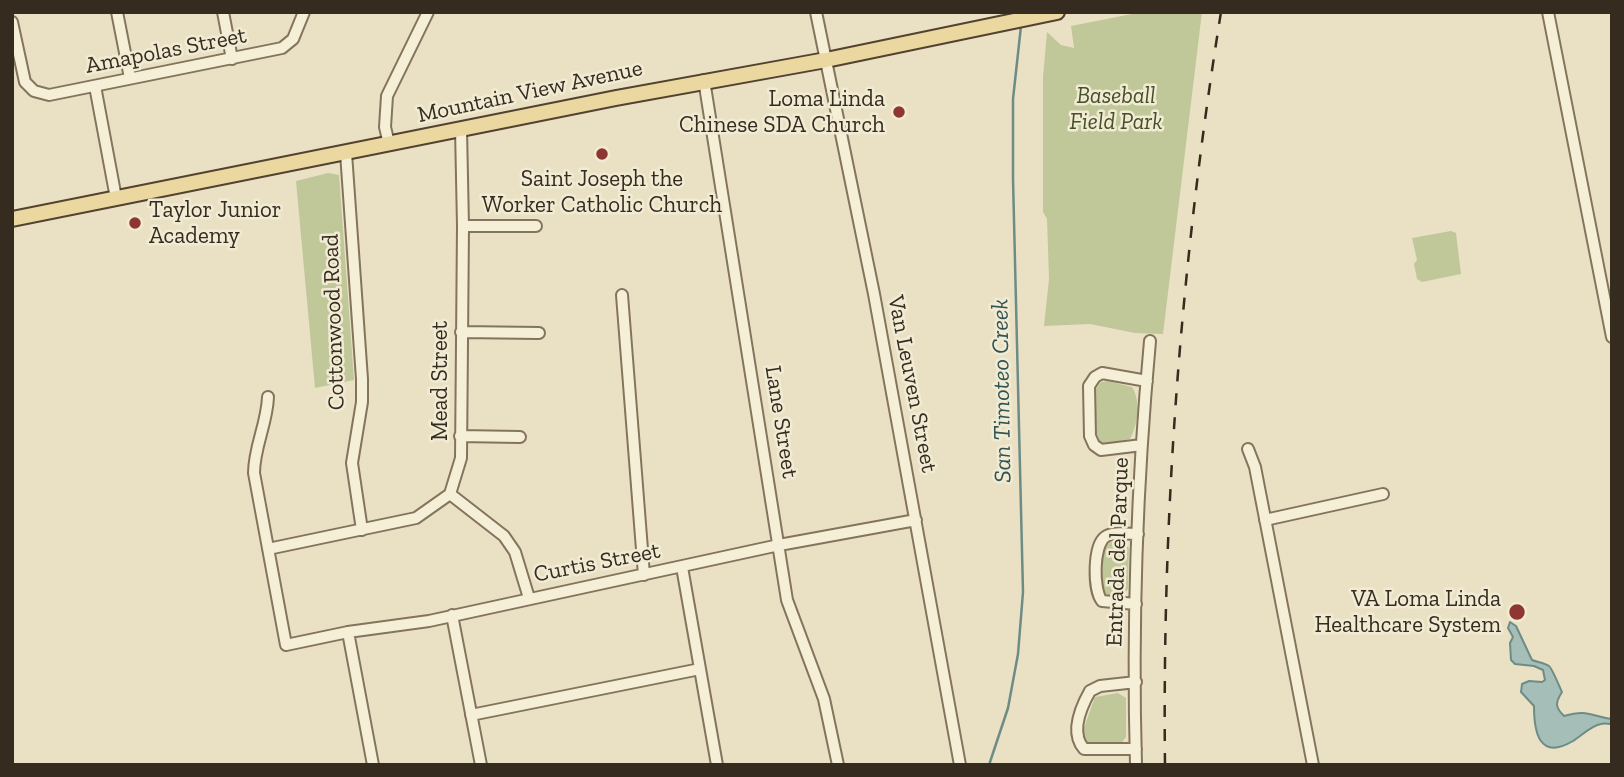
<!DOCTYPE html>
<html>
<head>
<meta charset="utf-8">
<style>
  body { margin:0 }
  #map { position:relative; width:1624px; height:777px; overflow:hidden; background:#eae1c5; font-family:"Zilla Slab",serif }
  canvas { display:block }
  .frame { position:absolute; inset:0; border:14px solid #352b1f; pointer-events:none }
</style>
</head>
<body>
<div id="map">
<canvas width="1624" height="777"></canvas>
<div class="frame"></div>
</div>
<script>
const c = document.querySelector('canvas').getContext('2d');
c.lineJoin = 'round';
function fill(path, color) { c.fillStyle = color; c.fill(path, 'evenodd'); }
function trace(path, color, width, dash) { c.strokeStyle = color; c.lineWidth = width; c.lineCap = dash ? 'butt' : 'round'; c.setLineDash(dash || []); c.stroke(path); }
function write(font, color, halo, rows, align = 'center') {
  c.font = font + ' "Zilla Slab",serif'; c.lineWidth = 5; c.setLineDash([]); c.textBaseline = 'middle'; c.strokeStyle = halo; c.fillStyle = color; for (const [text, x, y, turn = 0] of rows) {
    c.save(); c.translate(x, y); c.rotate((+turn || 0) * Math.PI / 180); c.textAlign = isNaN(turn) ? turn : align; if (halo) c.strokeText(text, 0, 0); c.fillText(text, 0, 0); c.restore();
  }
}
fill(new Path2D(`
  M1142,12H1202L1163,334L1135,333L1090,324L1044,326L1049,279L1047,219L1043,212V77L1047,32L1061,45L1074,48L1071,26Z
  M328,173L339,175L354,380L315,388L296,181Z
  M1451,231L1456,233L1461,274L1422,282L1417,279L1414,264L1417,260L1412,238Z
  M1108,381L1132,387C1141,400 1138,425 1130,439L1107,444L1100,442L1097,434L1094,392L1101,382Z
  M1121,540L1129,548L1128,589L1122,597C1117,597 1111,598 1106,594C1099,588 1101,553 1106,546C1110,541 1116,541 1121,540Z
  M1118,693L1126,698V737L1120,745L1092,747L1083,743L1082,733L1095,697Z`), '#c0c89a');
const water = new Path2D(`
  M1510,622L1516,626L1532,660C1537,662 1545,663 1549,666C1552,668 1560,688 1562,692C1555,703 1555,707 1564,716C1588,709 1590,716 1612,719V724C1608,724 1604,723 1601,724C1592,725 1581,736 1573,741C1539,761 1534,732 1534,706L1521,692L1522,684L1529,681L1542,682L1545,680L1543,670L1534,666L1515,664L1511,660L1510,643L1513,637L1508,628Z`);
fill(water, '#a6beb8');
trace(water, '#6e8c86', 2);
trace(new Path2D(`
  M989,765L1008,708L1018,654L1023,592L1013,179V99L1021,26`), '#6e8c86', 2.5);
const minor = new Path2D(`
  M117,12L130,78
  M223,12L232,59
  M816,12L874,294L960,765
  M1548,12L1612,337
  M12,22L25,82L34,91L49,95L282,48L293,39L304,12
  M704,80L787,600L824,699L838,765
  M95,86L116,198
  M389,144L385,127L387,96L428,12
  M346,153L362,379V402L352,463L362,530
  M463,226H536
  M622,295L644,575
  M461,332L539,333
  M268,397C267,424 254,447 254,473L286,645L348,632L429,621L779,545L916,520
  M460,436L520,437
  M1142,445L1101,450L1094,445L1090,436L1089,386L1095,377L1102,373L1147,381
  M1248,449L1255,467L1313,765
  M450,494L504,536L515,552L529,598
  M1265,520L1383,494
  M268,549L416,518L450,494L461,458L463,226L461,129
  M682,567L717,765
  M1136,604L1102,601C1093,590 1093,546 1105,537C1113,531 1128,534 1138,534
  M452,615L481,765
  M348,632L373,765
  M471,715L700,669
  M1136,749H1084C1070,733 1081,707 1090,691L1100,686L1136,682
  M1136,765C1132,624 1137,481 1150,341`);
const major = new Path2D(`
  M12,219L616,98L826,60L1057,12`);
trace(minor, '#84745d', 14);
trace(major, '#524230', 18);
trace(minor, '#f6efd8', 10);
trace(major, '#ebd7a0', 14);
trace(new Path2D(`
  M1165,765C1162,513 1181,261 1221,12`), '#352b1f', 2.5, [12, 12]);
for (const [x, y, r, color] of [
  [899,112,7,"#8e3632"],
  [602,154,7,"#8e3632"],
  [135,223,7,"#8e3632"],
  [1517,612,9,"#8e3632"]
]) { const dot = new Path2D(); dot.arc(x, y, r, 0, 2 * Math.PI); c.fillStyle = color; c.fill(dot); trace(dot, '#f2ebd4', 2.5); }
write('23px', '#352b1f', '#f2ebd4', [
  ["Amapolas Street",166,51,-11],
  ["Mountain View Avenue",530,92,-12],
  ["Cottonwood Road",334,322,-92],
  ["Mead Street",440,381,-90],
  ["Van Leuven Street",912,384,79],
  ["Lane Street",781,422,81],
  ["Entrada del Parque",1118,552,-88],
  ["Curtis Street",597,563,-11]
]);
write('italic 23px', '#445028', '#f2ebd4', [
  ["Baseball",1116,96],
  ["Field Park",1116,122]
]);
write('23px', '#352b1f', '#f2ebd4', [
  ["Loma Linda",885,99],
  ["Chinese SDA Church",885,125],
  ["Saint Joseph the",602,179,"center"],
  ["Worker Catholic Church",602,205,"center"],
  ["Taylor Junior",149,210,"left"],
  ["Academy",149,236,"left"],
  ["VA Loma Linda",1501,599],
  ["Healthcare System",1501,625]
], 'right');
write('italic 24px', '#305453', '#f2ebd4', [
  ["San Timoteo Creek",1002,391,-91]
]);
</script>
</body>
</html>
